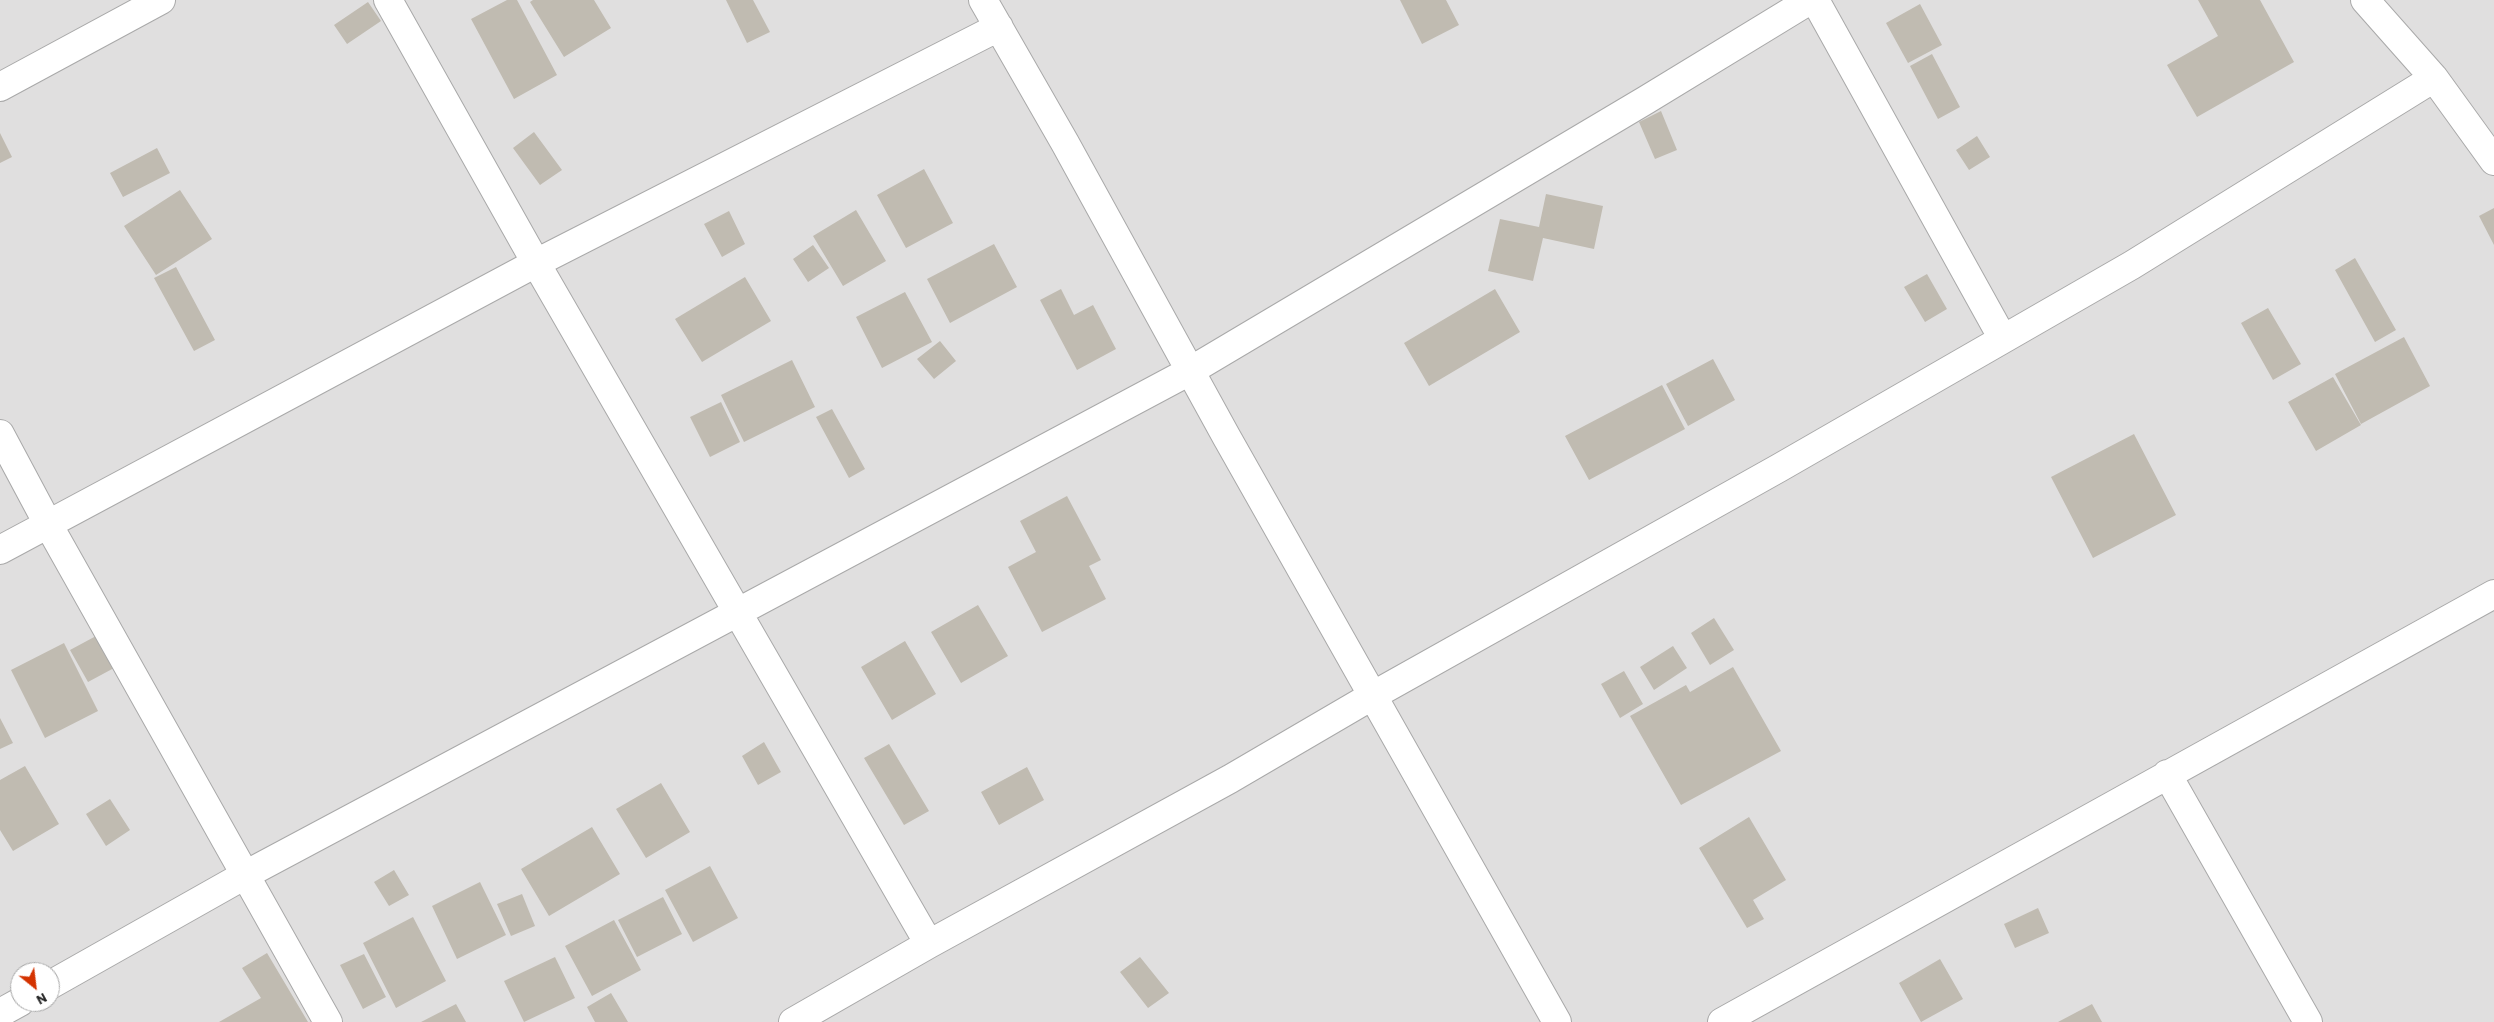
<!DOCTYPE html>
<html>
<head>
<meta charset="utf-8">
<style>
  body { margin:0 }
  #map { position:relative; width:2494px; height:1022px; overflow:hidden; background:#f2f1e8; font-family:Barlow,sans-serif }
  canvas { display:block }
  .north { position:absolute; left:10px; top:962px; width:50px; height:50px; box-sizing:border-box; background:#fff; border:1px solid #a7a7a7; border-radius:50%; rotate:151deg; font-size:14px; font-weight:700; line-height:20px; text-align:center; color:#222 }
  .north::after { content:''; display:block; margin:auto; width:18px; height:22px; background:#d43300; clip-path:polygon(50% 0,100% 100%,50% 72%,0 100%) }
</style>
</head>
<body>
<div id="map">
<canvas width="2494" height="1022"></canvas>
<div class="north">N</div>
</div>
<script>
const c = document.querySelector('canvas').getContext('2d');
c.lineJoin = 'round';
function fill(path, color) { c.fillStyle = color; c.fill(path, 'evenodd'); }
function trace(path, color, width, dash) { c.strokeStyle = color; c.lineWidth = width; c.lineCap = dash ? 'butt' : 'round'; c.setLineDash(dash || []); c.stroke(path); }
fill(new Path2D(`
  M0,0H2494V1022H0ZM20,972H50V1002H20Z`), '#e0dfdf');
fill(new Path2D(`
  M507,0H517L557,75L514,99L471,19Z
  M533,0H594L611,28L564,57L530,2Z
  M726,0H753L770,32L747,43Z
  M1400,0H1446L1459,25L1422,44Z
  M2198,0H2260L2294,62L2197,117L2167,65L2218,36Z
  M368,2L381,21L347,44L334,25Z
  M1920,4L1942,45L1908,63L1886,23Z
  M1932,54L1960,107L1938,119L1910,66Z
  M1661,111L1677,150L1655,159L1639,122Z
  M534,132L562,170L540,185L513,148Z
  M0,133L12,157L0,163Z
  M1977,136L1990,157L1969,170L1956,150Z
  M157,148L170,173L123,197L110,173Z
  M924,169L953,223L906,248L877,195Z
  M180,190L212,239L156,275L124,226Z
  M1546,194L1603,206L1594,249L1543,238L1533,281L1488,271L1500,219L1539,227Z
  M2494,208V245L2479,216Z
  M856,210L886,261L843,286L813,236Z
  M729,211L745,244L722,257L704,224Z
  M994,244L1017,287L950,323L927,279Z
  M813,245L829,268L808,282L793,259Z
  M2355,258L2396,330L2375,342L2335,270Z
  M176,267L215,340L194,351L154,278Z
  M1927,274L1947,309L1925,322L1904,287Z
  M745,277L771,321L702,362L675,319Z
  M1061,289L1074,315L1093,305L1116,349L1077,370L1040,300Z
  M1495,289L1520,332L1429,386L1404,343Z
  M905,292L932,342L882,368L856,317Z
  M2268,308L2301,364L2273,380L2241,323Z
  M2404,337L2430,386L2361,424L2335,374Z
  M940,341L956,361L934,379L917,359Z
  M1713,359L1735,400L1688,426L1666,384Z
  M792,360L815,407L744,442L721,395Z
  M2333,377L2361,425L2316,451L2288,402Z
  M1662,385L1685,429L1589,480L1565,436Z
  M721,402L740,442L710,457L690,417Z
  M832,409L865,469L849,478L816,417Z
  M2134,434L2176,515L2093,558L2051,477Z
  M1067,496L1101,560L1089,566L1106,599L1042,632L1008,567L1036,552L1020,521Z
  M978,605L1008,656L961,683L931,632Z
  M1714,618L1734,650L1710,665L1691,633Z
  M96,636L114,668L88,682L70,650Z
  M905,641L936,694L892,720L861,667Z
  M64,643L98,711L45,738L11,670Z
  M1673,646L1687,668L1654,690L1640,667Z
  M1733,667L1781,751L1681,805L1630,716L1686,685L1690,692Z
  M1624,671L1643,704L1620,718L1601,684Z
  M0,718L13,743L0,749Z
  M764,742L781,772L758,785L742,756Z
  M889,744L929,811L904,825L864,758Z
  M25,766L59,824L13,851L0,830V780Z
  M1027,767L1044,800L999,825L981,792Z
  M661,783L690,832L646,858L616,809Z
  M110,799L130,830L106,846L86,814Z
  M1749,817L1786,880L1753,900L1764,919L1747,928L1699,848Z
  M592,827L620,874L549,916L521,869Z
  M710,866L738,918L693,942L665,890Z
  M394,870L409,895L389,906L374,882Z
  M480,882L506,935L457,959L432,906Z
  M522,894L535,926L511,936L497,904Z
  M663,897L682,934L637,957L618,920Z
  M2038,908L2049,933L2015,948L2004,924Z
  M413,917L446,981L396,1008L363,943Z
  M614,920L641,970L592,996L565,946Z
  M267,953L308,1022H219L261,998L242,968Z
  M364,954L386,997L363,1009L340,965Z
  M555,957L575,998L524,1022L504,981Z
  M1140,957L1169,993L1148,1008L1120,972Z
  M1940,959L1963,999L1921,1022L1899,983Z
  M611,993L628,1022H595L587,1007Z
  M456,1004L466,1022H421Z
  M2092,1004L2102,1022H2058Z`), '#c0bbb1');
const minor = new Path2D(`
  M388,0L536,263L929,944
  M983,0L1065,143L1226,436L1557,1022
  M1815,0L2003,339
  M2365,0L2434,78L2494,161
  M0,87L161,0
  M0,434L48,524L328,1022
  M0,550L536,263L999,27
  M2167,774L2308,1022
  M50,985L245,875L1190,371L1646,100L1810,0
  M0,1013L20,1002
  M793,1022L929,944L1230,779L1372,696L1779,468L2132,265L2434,78
  M1722,1022L2494,594`);
trace(minor, '#a9a9a9', 30);
trace(minor, '#fff', 28);
</script>
</body>
</html>
